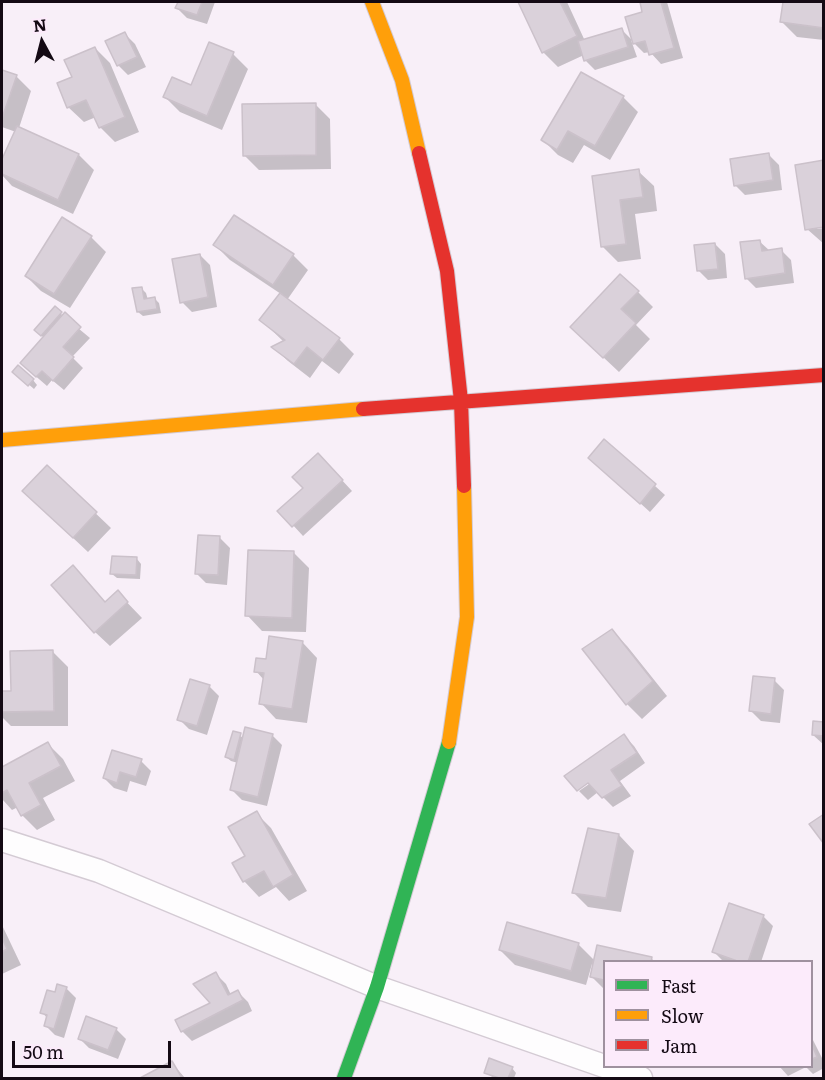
<!DOCTYPE html>
<html>
<head>
<meta charset="utf-8">
<style>
  body { margin:0 }
  #map { position:relative; width:825px; height:1080px; overflow:hidden; background:#f8eff8; font-family:Literata,serif }
  canvas { display:block }
  .frame { position:absolute; inset:0; border:3px solid #140a14; pointer-events:none }
  .legend { position:absolute; left:603px; top:960px; width:210px; height:108px; box-sizing:border-box; background:#fcebfb; border:2px solid #9f919f; margin:0; padding:8px 10px; list-style:none; font-size:18px; color:#140a14 }
  .legend li { display:flex; align-items:center; gap:12px; height:30px }
  .legend b { width:30px; border:2px solid #9f919f }
  .north { position:absolute; left:12px; top:12px; width:60px; height:60px; -webkit-text-stroke:4px #fcebfb; paint-order:stroke; rotate:353deg; font-size:16px; font-weight:700; line-height:24px; text-align:center; color:#140a14 }
  .north::after { content:''; display:block; margin:auto; width:21px; height:27px; background:#140a14; clip-path:polygon(50% 0,100% 100%,50% 72%,0 100%) }
  .scale { position:absolute; left:12px; top:1041px; width:159px; height:27px; box-sizing:border-box; border:3px solid #140a14; border-top:0; padding-left:8px; font-size:18px; line-height:21px; white-space:nowrap; color:#140a14; -webkit-text-stroke:4px #fcebfb; paint-order:stroke }
</style>
</head>
<body>
<div id="map">
<canvas width="825" height="1080"></canvas>
<div class="frame"></div>
<ul class="legend">
<li><b style="height:8px;background:#30b455"></b>Fast</li>
<li><b style="height:8px;background:#ff9f0a"></b>Slow</li>
<li><b style="height:8px;background:#e5322d"></b>Jam</li>
</ul>
<div class="north">N</div>
<div class="scale">50 m</div>
</div>
<script>
const c = document.querySelector('canvas').getContext('2d');
c.lineJoin = 'round';
function fill(path, color) { c.fillStyle = color; c.fill(path, 'evenodd'); }
function trace(path, color, width, dash) { c.strokeStyle = color; c.lineWidth = width; c.lineCap = dash ? 'butt' : 'round'; c.setLineDash(dash || []); c.stroke(path); }
fill(new Path2D(`
  M179,2H215L207,24L187,18L177,8Z
  M520,2H567L585,41L621,29L634,42L644,13L641,2H667L683,58L661,64L650,52L644,53L631,40L637,57L595,70L585,60L584,55L558,67L543,52Z
  M784,2H824V40L797,37L782,22Z
  M125,34L135,44L146,67L128,75L118,65Z
  M95,48L110,63L139,132L115,142L100,127L96,117L84,122L68,107L74,78Z
  M233,54L248,69L222,130L180,112L165,97L192,87Z
  M2,71L16,76L31,91L19,128L79,155L94,170L73,214L12,186L2,175V162L16,132L2,127Z
  M623,97L638,112L610,160L584,145L573,163L558,155L543,140Z
  M315,104L330,119L331,169L259,170L244,155Z
  M769,155L779,165L782,190L745,195L735,185Z
  M638,171L654,186L657,211L635,214L641,259L618,262L603,247L593,177Z
  M817,226V229L824,228V244L807,229Z
  M91,237L106,252L70,308L41,291L26,276Z
  M759,241L770,251L781,250L791,260L794,283L756,288L746,278Z
  M715,244L725,254L727,278L708,280L698,270Z
  M215,245L293,255L308,270L287,300L339,339L354,354L339,374L322,361L310,378L288,361L273,347L284,342L261,320L281,294L230,260Z
  M200,255L210,265L217,307L192,312L182,302Z
  M142,289L146,293L148,300L154,298L159,303L161,313L143,316L138,312Z
  M638,292L653,307L636,325L650,339L619,372L587,342Z
  M55,309L90,338L72,357L83,368L64,390L52,380L47,386L32,373L44,338L36,330Z
  M19,376L33,380L37,385L34,389Z
  M605,441L665,495L650,512L590,458Z
  M328,465L352,491L303,536L280,511Z
  M47,467L111,528L88,552L39,506Z
  M220,538L230,548L227,585L206,583L196,573Z
  M294,553L309,568L306,632L262,631L247,615Z
  M137,559L141,564L140,579L117,578L112,574Z
  M88,582L106,603L118,593L142,618L110,646L95,632Z
  M612,631L627,646L667,696L642,719L627,704L584,650Z
  M302,642L317,658L307,723L276,719L261,703L264,680L256,671L267,661Z
  M53,652L68,667V726H11L2,717V693H12Z
  M774,680L784,690L780,723L761,721L751,711Z
  M209,686L219,696L207,735L189,729L179,719Z
  M824,723V745L813,735Z
  M234,733L244,738L272,735L282,745L267,806L242,800L232,790L238,763L231,761L226,757Z
  M624,736L634,746L645,763L620,781L631,796L613,807L598,792L588,800L579,791L595,780Z
  M48,744L63,759L75,781L43,798L55,820L37,830L22,815L18,807L12,810L2,799V769Z
  M141,761L151,771L146,786L130,781L127,792L114,788L104,778Z
  M256,813L271,828L307,891L289,901L276,887L259,897L244,881L234,864L247,857Z
  M619,835L634,851L621,912L588,907L573,892Z
  M763,916L773,926L761,962H724L714,952Z
  M2,925L21,965L2,974Z
  M578,944L595,961L651,958L655,962H604V989L592,977L594,965L592,964L586,985L515,965L500,950Z
  M216,974L226,984L231,995L238,992L248,1002L252,1011L192,1041L182,1031L212,1003Z
  M66,988L76,998L64,1038L55,1035L45,1025L47,1018L42,1012L56,994Z
  M116,1029L126,1039L118,1059L89,1048L79,1038Z
  M812,1038L824,1062V1068L813,1074L806,1067L788,1076L779,1066H812Z
  M172,1063L185,1078H143Z
  M512,1068L516,1073L514,1078H494L485,1072Z`), '#0003');
const building = new Path2D(`
  M178,2H202L197,15L175,8Z
  M518,2H560L577,36L542,53Z
  M640,2H661L674,48L649,55L645,41L633,44L625,17L642,12Z
  M783,2H824V28L780,22Z
  M622,28L628,47L584,61L578,41Z
  M125,32L137,57L117,66L105,41Z
  M209,42L234,52L207,116L163,97L172,77L191,85Z
  M95,47L125,117L99,128L86,100L67,108L57,83L72,77L64,60Z
  M2,70L17,75L2,118Z
  M581,72L624,96L595,146L568,131L557,150L541,140Z
  M316,103V155L243,156L242,104Z
  M17,126L79,154L58,200L2,174V159Z
  M769,153L773,180L734,186L730,159Z
  M824,160V227L805,230L795,165Z
  M639,169L643,197L620,200L626,244L601,247L592,176Z
  M234,215L294,254L273,285L213,245Z
  M62,217L92,236L54,294L25,276Z
  M760,240L762,251L782,248L785,273L745,279L740,242Z
  M715,243L718,269L697,271L694,245Z
  M200,254L208,297L180,303L172,259Z
  M620,274L639,291L621,309L636,323L603,358L570,327Z
  M142,287L144,299L155,297L157,309L137,312L132,288Z
  M280,293L340,338L323,360L307,347L294,364L271,347L285,340L259,320Z
  M55,306L62,312L41,336L34,330Z
  M65,312L81,327L63,347L74,357L53,381L42,371L36,377L20,363Z
  M18,365L34,379L28,386L12,372Z
  M604,439L656,484L640,504L588,458Z
  M318,453L343,480L292,527L277,511L303,488L292,477Z
  M47,465L97,512L73,538L22,491Z
  M198,535L220,536L218,575L195,574Z
  M248,550L294,551L292,618L245,616Z
  M112,556L137,557L136,575L110,574Z
  M73,565L105,602L118,590L128,602L94,633L51,585Z
  M612,629L653,681L626,705L582,649Z
  M269,636L303,641L292,709L259,704L264,673L254,672L256,658L266,659Z
  M53,650L54,711L2,712V691H11L10,651Z
  M753,676L775,678L771,714L749,711Z
  M190,679L210,685L197,726L177,720Z
  M813,721L824,722V736L812,735Z
  M245,727L273,734L258,797L230,790Z
  M233,731L241,733L234,760L225,757Z
  M624,734L637,753L611,770L622,786L602,798L588,783L577,791L564,776Z
  M48,742L61,766L29,783L41,805L21,816L7,790L2,793V767Z
  M112,750L142,759L136,777L120,772L117,783L103,778Z
  M257,811L293,875L273,887L264,871L243,882L232,863L245,856L228,827Z
  M824,814V844L809,824Z
  M588,828L619,834L606,898L572,893Z
  M729,903L764,915L748,962H740L712,952Z
  M507,922L579,943L571,971L499,950Z
  M2,938L7,949L2,952Z
  M597,945L652,957L651,962H604V980L590,977Z
  M216,972L228,995L238,990L243,1000L181,1032L175,1020L210,1003L193,984Z
  M57,984L67,987L54,1029L44,1026L47,1015L40,1013L47,990L55,992Z
  M86,1016L117,1028L108,1050L78,1039Z
  M812,1045L817,1057L812,1059Z
  M489,1058L513,1067L508,1078H499L484,1073Z
  M172,1061L182,1078H140Z`);
fill(building, '#dad1da');
trace(building, '#cbc1ca', 1.5);
const street = new Path2D(`
  M2,840L99,871L377,987L604,1066
  M606,1066L641,1078`);
const fast = new Path2D(`
  M344,1078L377,987L449,742`);
const slow = new Path2D(`
  M372,2L402,80L419,153
  M2,440L363,409
  M449,742L467,617L464,486`);
const jam = new Path2D(`
  M419,153L447,271L461,401L464,486
  M363,409L824,375`);
trace(street, '#d4cbd4', 25);
trace(fast, '#d4cbd4', 16);
trace(slow, '#d4cbd4', 16);
trace(jam, '#d4cbd4', 16);
trace(street, '#fefdfe', 22);
trace(fast, '#30b455', 14);
trace(slow, '#ff9f0a', 14);
trace(jam, '#e5322d', 14);
</script>
</body>
</html>
